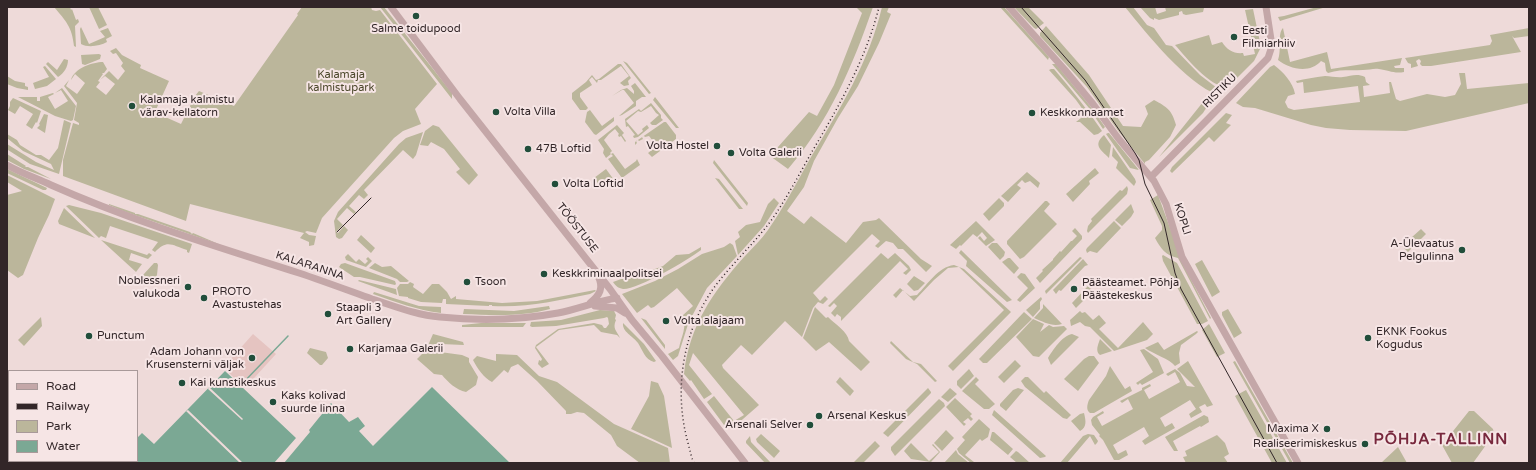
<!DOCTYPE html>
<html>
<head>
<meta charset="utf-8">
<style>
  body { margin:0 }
  #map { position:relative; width:1536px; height:470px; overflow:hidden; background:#eedad9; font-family:"Varela Round",sans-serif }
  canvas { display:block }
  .frame { position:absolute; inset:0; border:8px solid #322628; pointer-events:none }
  .legend { position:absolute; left:8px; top:370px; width:130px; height:92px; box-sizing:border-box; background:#f6e5e5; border:1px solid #a89999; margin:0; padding:5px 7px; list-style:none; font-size:12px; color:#322628 }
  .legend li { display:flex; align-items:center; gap:8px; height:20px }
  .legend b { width:20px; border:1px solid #a89999 }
</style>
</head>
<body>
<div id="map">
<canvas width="1536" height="470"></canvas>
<div class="frame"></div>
<ul class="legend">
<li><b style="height:5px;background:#c4a7a8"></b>Road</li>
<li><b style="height:5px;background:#322628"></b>Railway</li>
<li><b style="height:11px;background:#bbb69b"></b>Park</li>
<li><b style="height:11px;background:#7ba894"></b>Water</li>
</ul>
</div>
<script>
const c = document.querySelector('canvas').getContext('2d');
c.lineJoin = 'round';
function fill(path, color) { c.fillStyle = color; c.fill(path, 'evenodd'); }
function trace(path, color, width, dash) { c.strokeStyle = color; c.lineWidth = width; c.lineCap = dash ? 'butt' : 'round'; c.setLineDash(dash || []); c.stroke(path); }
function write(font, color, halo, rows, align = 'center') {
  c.font = font + ' "Varela Round",sans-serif'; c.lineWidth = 4; c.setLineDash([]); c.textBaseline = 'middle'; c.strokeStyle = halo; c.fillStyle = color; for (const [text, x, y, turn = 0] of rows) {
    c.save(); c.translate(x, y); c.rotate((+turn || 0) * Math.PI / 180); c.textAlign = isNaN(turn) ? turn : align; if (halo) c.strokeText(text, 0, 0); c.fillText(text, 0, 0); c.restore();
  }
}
fill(new Path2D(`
  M54,7H70L71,10L72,9L76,20L78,19L79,22L75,26L76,47L74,46C72,27 66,21 54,7Z
  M89,7H98L107,25L99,29Z
  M302,7H371L372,10L376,11L380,10L437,84L415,109L421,124L403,131L394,138L322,218L316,233L307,231L305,232L309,235L316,236L314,245L309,246V242L300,238L304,233L190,204L186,221L63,176V160L73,123L79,125V123L74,120L77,103L64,86L69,80L66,86L77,94L85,83L75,74L71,80C74,68 93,62 103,62L107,69L104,73H102L103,74L98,81L100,82L96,87L106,95L115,84L105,76L100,80L109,71L118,80L125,71L121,66L123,63L116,53L113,54L110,51L116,48L122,55L141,65L140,68L169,81L154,114L162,118L163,116L181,124L195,96L199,91L234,106L298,15L297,14Z
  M380,7H384L452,93V99Z
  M859,7H873C853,65 829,122 788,169L770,156L809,112L817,116L834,85L862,13L857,8Z
  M882,7H889L887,12L891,14L879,43L858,86L838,118L814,161L804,187L787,211L804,224L811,216L846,243L863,222L876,220L879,218L921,259L932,266L926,272L903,249H898L893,243L886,241L878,248L875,246L880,241L872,234L813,293L820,301L825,296L828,299L823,304L818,302L813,308L802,337L785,321L752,355L741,345L722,365L723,368L759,405L735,426L731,427L724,425L707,402L714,396L734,421L744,415L693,353L689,365L712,394L704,399L691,380L690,381L684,374C689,326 713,292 744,257C752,248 761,240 768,230C784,207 797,182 811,157C840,109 869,62 882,7Z
  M1000,7H1004L1049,57L1048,60Z
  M1014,7H1028L1044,23L1036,29L1034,28Z
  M1125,7H1133L1147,25L1154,28L1166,45L1172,46L1200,75L1217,88L1220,90V94L1218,95C1186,83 1147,34 1125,7Z
  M1140,7H1155L1157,14L1166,11L1165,7L1204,8L1203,12L1186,15L1183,14L1182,11L1179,12V15L1159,20L1154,18V20L1150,18Z
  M1317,7H1326L1283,20L1280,21L1278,17L1284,16Z
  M1253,9L1261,47L1254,61L1228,87C1210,88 1187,58 1175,45L1209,35L1212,45L1222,42C1227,50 1234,54 1243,53L1244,56L1255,54L1245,10Z
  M1046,26L1089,75L1123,126L1141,127L1148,114L1145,106L1154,100C1167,107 1172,110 1176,125L1170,137L1149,160L1145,162V164L1119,132L1087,87L1040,36V33Z
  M81,27L89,44L105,37L100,31L108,28L112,36L106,39L107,42C100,46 88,48 81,44L80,29Z
  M1283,28L1290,62L1327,52L1331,69L1402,58L1400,65L1394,66L1395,68H1404V72C1394,74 1388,70 1379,69C1374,68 1369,70 1363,70C1351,71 1340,69 1328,73L1326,71L1325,63L1321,61C1310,74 1289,69 1278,60C1282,50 1277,34 1283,28Z
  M1529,28V36L1514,38L1512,36L1521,52L1431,66H1422L1420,64L1421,61L1419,59L1416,61L1418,66L1411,68V64L1408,63L1405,58L1490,45L1492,41L1490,35Z
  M99,54L101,55L100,59L85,65L82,64L81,55Z
  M64,59L68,60C68,67 64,73 58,77L46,64L48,62L57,70Z
  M623,61L627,63L651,93L649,94Z
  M618,64H621L631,78L628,81L629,85L624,86L620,83L629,76L621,66L601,80H598L597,83L592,77L589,80L592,85L580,93V97L588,108L586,110H580L572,99V93L586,82L592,75L596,80L599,79Z
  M1052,64H1056L1091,107L1105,127L1103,129L1089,108Z
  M1274,65C1283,72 1293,82 1295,94L1288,96L1285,102L1288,108L1294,110L1360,102L1358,86L1304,93L1303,82L1297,83L1296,81C1305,79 1315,77 1325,76C1331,76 1337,78 1343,77C1351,76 1357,73 1365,77L1366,82L1370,85L1363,86L1364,97L1390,93L1389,82H1391L1396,99L1400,101L1427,94L1445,97L1455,95L1461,84L1459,73H1465L1467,89L1529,83V103L1406,131L1350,130L1326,128L1311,125L1255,108L1243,107L1236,103L1270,67Z
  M45,66L56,79L47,86L35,89L33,83L49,77L43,67Z
  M1051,69H1054C1071,89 1087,109 1102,131L1098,134L1094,135L1080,122H1076L1086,114L1076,100L1049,70Z
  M7,76L15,81L25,83V86L28,87V90L17,88L7,84Z
  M635,83L646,97H642L636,101V106L622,115L619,116L634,103L624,90H622L612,96L621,90L627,88L634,94V91L631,86Z
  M62,88L76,106L73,120L71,121L55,116L18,97H37V101H40V97L53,93L54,94L48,97L55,109L68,101L61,90L55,93Z
  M655,97L679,128H676L653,100Z
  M13,98L41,111L37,123L36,122L32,129L26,125L33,114L20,106L15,114L8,110L10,106V102Z
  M1203,102L1208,105L1203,113L1159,157Z
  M651,103L661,115V118L663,120L656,125H652L650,123L659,115L656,113L651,106L641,112L638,111L626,121L638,135L643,131L642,129L647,125L649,128L638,137L634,138L633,136L635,135L628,126L626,127L625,119L639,109L641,111Z
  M590,110L602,126L614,117V121L596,135L594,134L585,122L587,112Z
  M1226,113L1232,115L1226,123L1231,125L1214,142L1209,137L1172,173L1170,171L1172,167Z
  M44,114L48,115L45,133L37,128L40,125L39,124Z
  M64,120L71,123L59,174L30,164L8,150L7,144L36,162L54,170L51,164L23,151L7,138V134L17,140L20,145L36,155H41L49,160L58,148Z
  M664,122H666L676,135V139L652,157L648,153L657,146L649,136L645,137L644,136L642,137L643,139L639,141L638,140L636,141L637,143L635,145V142Z
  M433,125L439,127L478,175L469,185L456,172L460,169L444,149L431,142L428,146L420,145L425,131Z
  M617,125L624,133L622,135L626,141L625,142L621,136L619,137L618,135L619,134L615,129L609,134L604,140L612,151L610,153L611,154L606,158L603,153L604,149L598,140Z
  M423,132L416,155L413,159L403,150L364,190L368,195L364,199L359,195L349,206L356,212L354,214L347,208L337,219L343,225L336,232L338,233L344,226L348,230L342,238L339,239L336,237L334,221L338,212L399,144L406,138Z
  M1108,133H1109L1139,170L1130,168L1106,134Z
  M1104,135L1111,145L1109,158C1100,149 1093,145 1104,135Z
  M1113,147L1135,179L1136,182L1134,186L1116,168L1118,162L1112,156Z
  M613,153L625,169L636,161L637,159L640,165L622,178L608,159L613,156L611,154Z
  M7,154L26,166L25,167H28L51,179L24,169L7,160Z
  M714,160L748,203L747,206L713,163Z
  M1095,168L1099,173L1089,181L1090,184L1073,202L1066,194Z
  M7,169L47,188L46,190H43L7,173Z
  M606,169L614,180L602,189L594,178Z
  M1027,172L1040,183L1038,188L1030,181L1025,183L1022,180L1017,185L1021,188L1008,202L1001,196Z
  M7,175L55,199L49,215L38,238L23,275L18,278L7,270V195L22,191L7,182Z
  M715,178L719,179L743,209H739Z
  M1127,186L1128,189L1127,194L1088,233L1087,231L1088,226L1092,221L1091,219L1120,190L1122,191Z
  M1158,195L1184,266L1211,318L1210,319L1178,258C1165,255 1161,249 1155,238L1162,230V226L1150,200Z
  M774,198L779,203L764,226L738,255L735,241L740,237L738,232L746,225L760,222L768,204Z
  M999,198L1004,203V206L989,221L983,214Z
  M1045,201H1047L1050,204L1044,211L1057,224L1024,257L1020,259L1007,244V241Z
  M109,204L135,213V214H138L190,232L192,234L193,233L221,245L123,211L109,205Z
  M1131,204L1134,212L1131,217L1122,226L1115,220Z
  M69,205L101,213L192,244L189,253L187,252V250C172,245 167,239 155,252L152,250L158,242L110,226L106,238L101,236L99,238L66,206Z
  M64,208L95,238L59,224L58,221Z
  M976,221L995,240L986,246L978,238L980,236L984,241L987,238L982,232L977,237L973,234L961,246L960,245L956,249L950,245Z
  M1114,221L1121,228L1097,253L1090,251L1087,253L1086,250L1087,248Z
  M1075,228L1082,236V239L1040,283L1036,278L1043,271L1042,270L1053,260V259L1060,251L1061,252L1071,241H1072L1077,236L1072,231Z
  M1421,229L1426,234L1408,252L1402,246Z
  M361,235L375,248L371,253L357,240Z
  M101,240L147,255L149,253L152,255L148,259L131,253L129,260L142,264L136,272Z
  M730,243L733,245L737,256L707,288L691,318L686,316L685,319L689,321L678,356L673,360L668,354L679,348C681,337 688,326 682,316L693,306L677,288L654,307L651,308L648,305L637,313L622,294L655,281L678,269L702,254L724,247Z
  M992,243H997L1005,252L1004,256L1000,260L988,247Z
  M701,247V250C688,260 637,290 623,289C618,288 616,286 613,282L624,278L626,280L631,278L663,266L676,255L689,254Z
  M961,250L1012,300L1007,302L966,266L967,261L959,253Z
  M881,253L888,259L895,253L909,266L911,270L906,275L903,273L908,269L900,261L841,321V317L837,314L835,317L831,313L837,306L834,303L830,307L828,306Z
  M348,254L356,262L359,259L365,264L368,261L366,259L368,257L372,261L366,267L346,260L345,257Z
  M1163,255L1177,263L1208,321L1202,324H1197L1163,261L1162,256Z
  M1080,257L1082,258L1046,294L1045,291L1046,290Z
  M1008,258H1010L1019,268L1014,274L1002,262Z
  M1083,259L1088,265L1085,266L1061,291L1059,290L1056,294L1053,290Z
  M1202,260L1220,292L1212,297L1195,264Z
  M154,263H157L158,265L157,275L153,282L143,275Z
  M345,263L395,281L396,284L395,285L360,277H354L339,267L341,264Z
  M375,263L382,267L391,266L409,281L407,282H400L397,279L369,268Z
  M954,265L964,269L1011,312L953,371L948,366L1004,310L959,267L948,268L934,280L914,301L903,290L896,298L893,295L900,288L910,296L917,295C928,284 938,267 954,265Z
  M1021,273L1025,274L1035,288L1020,302L1017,300L1028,288L1017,277Z
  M914,276L925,283L918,290L914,291L907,284Z
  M359,280L396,289L397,295L358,281Z
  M410,282L414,284L413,287L423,294L432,284H439L447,292L451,299L456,296V299L502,303L537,301L595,290L596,291L590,294C556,301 526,308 492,306V305H489V306L446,304V299H443L442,303L421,302L408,298V297L399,296L397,288L400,284H408Z
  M1088,286L1093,291L1076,308L1072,303Z
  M374,292L419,306L441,307V313C417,310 396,302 373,294Z
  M1041,297L1042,299L1040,302V309L1033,317L1026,310Z
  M1043,303V304L1062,324C1052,327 1044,322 1034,318L1043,308Z
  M549,306L550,309C522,317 492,315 463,314L464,309L514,311Z
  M815,307L826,318L828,317C835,324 848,332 849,341L870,362L861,371L829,342L816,351L803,338Z
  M1228,309L1242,333L1234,338L1222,315V312Z
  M600,310L614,311L616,315L615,319L616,320C612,329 617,331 620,338L617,335L601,332L594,325L559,330L536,347L549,364L542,368L538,364L539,360L541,361L542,359L535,348L536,345L558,329L594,323L602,325L604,328H606L609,324L608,318L607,317L604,318L556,326L532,327L530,326L531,322L561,320Z
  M1080,311L1082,313L1085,312L1093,320L1099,315L1106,323L1099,329L1118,348L1143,322L1153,334L1147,340L1114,351L1090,327L1085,326L1080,322L1071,326L1070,320Z
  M1024,312L1032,319L987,363H983L979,359Z
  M41,317L42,326L24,346L18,340Z
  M641,318L646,320L665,345V349Z
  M1033,319L1044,324L1040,332L1049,325L1053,327L1064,326L1067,329L1039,357L1033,356L1016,337Z
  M481,323H526L523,327H462V325Z
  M623,323L644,344L656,361L654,362C645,360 642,349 638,343C633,336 622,332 623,323Z
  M1209,324L1225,353L1217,357L1202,330Z
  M1197,331L1198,332L1196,334L1181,345L1179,353L1180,363L1175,366C1170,359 1153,354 1145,348L1158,342L1164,350Z
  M433,334L463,342L464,345L441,344L440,352L462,355L469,358V362L478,377L476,385L466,392C456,390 448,382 442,375L434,374L417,359L426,350Z
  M1072,334L1079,337L1051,365L1048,358C1053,350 1062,336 1072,334Z
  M1100,339L1112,351L1100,355C1095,351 1098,345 1100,339Z
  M891,341L913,362L921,364L937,381L935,382L917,364L906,359L890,343Z
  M310,348L326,352L328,358L322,365H320L307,353Z
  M1144,349L1158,359L1164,373L1142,385L1140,383L1138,385L1136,383L1153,372L1140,350Z
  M496,354L517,355L539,376L557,382L614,424L668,448L670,463H640L617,446L611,435L584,413L577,412L571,414H566V411L537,381L518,364L511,367L508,373L504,370L492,382C484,378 477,368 473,360L477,356L496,361Z
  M1089,356H1094L1099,363L1078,391L1064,379L1084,359Z
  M1015,360L1021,366L1004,383L998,377Z
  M1188,361L1213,405L1207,407L1205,404L1199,407L1202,412L1191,418L1189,414L1196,409L1190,400L1160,418L1165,427L1172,423L1175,428L1145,445L1142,441L1149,436L1144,427L1113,445L1118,454L1126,450L1128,455L1119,460H1114L1103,440L1099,436L1100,435L1092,425L1091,420L1093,417L1103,411L1104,413L1097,417L1102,426L1133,409L1128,399L1122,403L1120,401L1142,390V388L1150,384L1151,386L1144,390L1149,399L1180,382L1175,372L1168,376L1166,374L1175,369L1180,373L1187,386L1195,387L1177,369Z
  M1235,361L1293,463H1290L1233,362Z
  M1110,366L1125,389L1130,386L1132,391L1094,413H1090C1086,410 1087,405 1089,400L1106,376Z
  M969,369L974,376L961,389L957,385V381Z
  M840,377L854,391L850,396L836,382Z
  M976,377L979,380L975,384L995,404L989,409H984L962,391Z
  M1025,377H1028L1044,393L1046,391L1071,415L1067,419L1063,418L1025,387L1021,381Z
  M651,381L658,383L664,396L672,448L631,429L649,396Z
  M928,388L931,392V393L888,437L883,433Z
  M950,388L957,394L948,402L941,397Z
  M1018,388L1024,390L1006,411L1000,406V404L1013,390Z
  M1246,390L1287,463H1272L1235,396Z
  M955,398L972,414L970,416L973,419L971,421L968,418L963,422L966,424L964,426L946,407Z
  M939,399L944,403L945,406L895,456L891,450V447Z
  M994,410L1046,456L1045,457L1040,458L992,415Z
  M1469,411H1474L1493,429L1494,434L1473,463H1452L1442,445Z
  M1084,413C1086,421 1087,427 1080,431L1071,421L1080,414Z
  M1204,415L1208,417L1209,422L1201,427L1200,426L1173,441L1178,451H1174L1165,437Z
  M979,419L990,429L988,437L982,441L980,439L965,455L974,462L971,463L959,453L957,449L965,440L962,437Z
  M946,430L954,438L942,451L934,443Z
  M992,432H994L1013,449L1008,455L990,440Z
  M761,434L780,451L774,458L757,442L756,439Z
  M1088,434L1094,435L1098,441L1097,443L1095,445L1090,436L1067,463H1060L1083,436Z
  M1217,435L1225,443L1229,454L1224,457L1228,463H1186L1183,457L1187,456L1185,451Z
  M750,436L751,442L771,463H765L746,443V441Z
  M875,441L880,446L863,463H853Z
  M911,443L929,461L939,452L932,445L933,444L940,452L931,462L911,459L904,451Z
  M1398,447L1407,463H1381Z
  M956,450L958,454L969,463H944Z
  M1016,451L1018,452L1030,463H1017L1010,457Z`), '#bbb69b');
fill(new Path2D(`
  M253,334L276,354L245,388L226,370L228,362Z`), '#e5c4c1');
fill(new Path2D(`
  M225,371L296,438L274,463H114L116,461H137V438L142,433L154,444Z
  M432,387L510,463H284L310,432L309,430L331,403L349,422L358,417L365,426L359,431L373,446Z`), '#7ba894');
fill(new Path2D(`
  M209,387L243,419L242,420L208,389Z
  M188,410L243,463H240L186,411Z`), '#eedad9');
trace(new Path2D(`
  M240,386L288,336`), '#7ba894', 1.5);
trace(new Path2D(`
  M391,7L460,99L610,289L632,320L662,356L745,463
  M1009,7L1065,70L1093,104L1118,138L1154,181L1166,204L1182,257L1298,463
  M7,165C21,173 36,178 51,185C132,221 215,246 299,273C323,281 347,290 372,299C394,306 416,315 440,317C478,321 520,320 558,313C578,309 597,301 617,298
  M1151,177L1268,58L1272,46L1266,7
  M590,303C600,295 604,288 598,276
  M595,306L617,308L625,313`), '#c4a7a8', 7);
trace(new Path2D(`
  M1021,7L1085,80L1135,153L1139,160L1145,184L1164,223L1175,273L1181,289L1277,463
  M337,232L371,198`), '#322628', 1);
trace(new Path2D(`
  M694,463C691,457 690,450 688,443C673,389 683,329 716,285C735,260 758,240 775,215C789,194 801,171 813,150C840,104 866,59 879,7`), '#322628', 1.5, [1, 3]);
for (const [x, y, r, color] of [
  [416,16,4,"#214e3b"],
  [1234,37,4,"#214e3b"],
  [132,106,4,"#214e3b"],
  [496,112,4,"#214e3b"],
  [1032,113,4,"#214e3b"],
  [717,146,4,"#214e3b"],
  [528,149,4,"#214e3b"],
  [731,153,4,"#214e3b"],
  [555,184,4,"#214e3b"],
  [1462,250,4,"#214e3b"],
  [544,274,4,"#214e3b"],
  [467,282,4,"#214e3b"],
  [188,287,4,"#214e3b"],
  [1074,289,4,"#214e3b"],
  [204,298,4,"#214e3b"],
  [328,314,4,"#214e3b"],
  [666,321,4,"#214e3b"],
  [89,336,4,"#214e3b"],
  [1368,338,4,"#214e3b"],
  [350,349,4,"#214e3b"],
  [252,358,4,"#214e3b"],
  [182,383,4,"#214e3b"],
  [273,402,4,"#214e3b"],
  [819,416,4,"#214e3b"],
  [810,425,4,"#214e3b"],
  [1327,429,4,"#214e3b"],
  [1365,444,4,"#214e3b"]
]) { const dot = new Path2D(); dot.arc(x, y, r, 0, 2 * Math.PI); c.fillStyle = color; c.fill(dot); trace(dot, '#f6e5e5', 1.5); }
write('11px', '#322628', '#f6e5e5', [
  ["Salme toidupood",416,29,"center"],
  ["Eesti",1242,31],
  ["Filmiarhiiv",1242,44],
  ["Kalamaja kalmistu",140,100],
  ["värav-kellatorn",140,113],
  ["Volta Villa",504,112],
  ["Keskkonnaamet",1040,113],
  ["Volta Hostel",709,146,"right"],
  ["47B Loftid",536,149],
  ["Volta Galerii",739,153],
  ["Volta Loftid",563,184],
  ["A-Ülevaatus",1454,244,"right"],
  ["Pelgulinna",1454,257,"right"],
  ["Keskkriminaalpolitsei",552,274],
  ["Noblessneri",180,281,"right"],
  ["valukoda",180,294,"right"],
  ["Tsoon",475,282],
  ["Päästeamet. Põhja",1082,283],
  ["Päästekeskus",1082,296],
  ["PROTO",212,292],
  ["Avastustehas",212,305],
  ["Staapli 3",336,308],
  ["Art Gallery",336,321],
  ["Volta alajaam",674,321],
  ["EKNK Fookus",1376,332],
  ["Kogudus",1376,345],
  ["Punctum",97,336],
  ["Karjamaa Galerii",358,349],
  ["Adam Johann von",244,352,"right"],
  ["Krusensterni väljak",244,365,"right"],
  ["Kai kunstikeskus",190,383],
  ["Kaks kolivad",281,396],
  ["suurde linna",281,409],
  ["Arsenal Keskus",827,416],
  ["Arsenali Selver",802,425,"right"],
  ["Maxima X",1319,429,"right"],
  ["Realiseerimiskeskus",1357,444,"right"]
], 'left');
write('11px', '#4d492d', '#f6e5e5', [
  ["Kalamaja",341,75],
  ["kalmistupark",341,88]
]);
write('11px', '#322628', '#f6e5e5', [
  ["RISTIKU",1220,91,-45],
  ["KOPLI",1182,219,72],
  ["TÖÖSTUSE",577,228,52],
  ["KALARANNA",310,266,18]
]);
c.letterSpacing = '1px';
write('bold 15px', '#78283d', '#f6e5e5', [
  ["PÕHJA-TALLINN",1441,440]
]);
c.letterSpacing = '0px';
</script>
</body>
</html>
